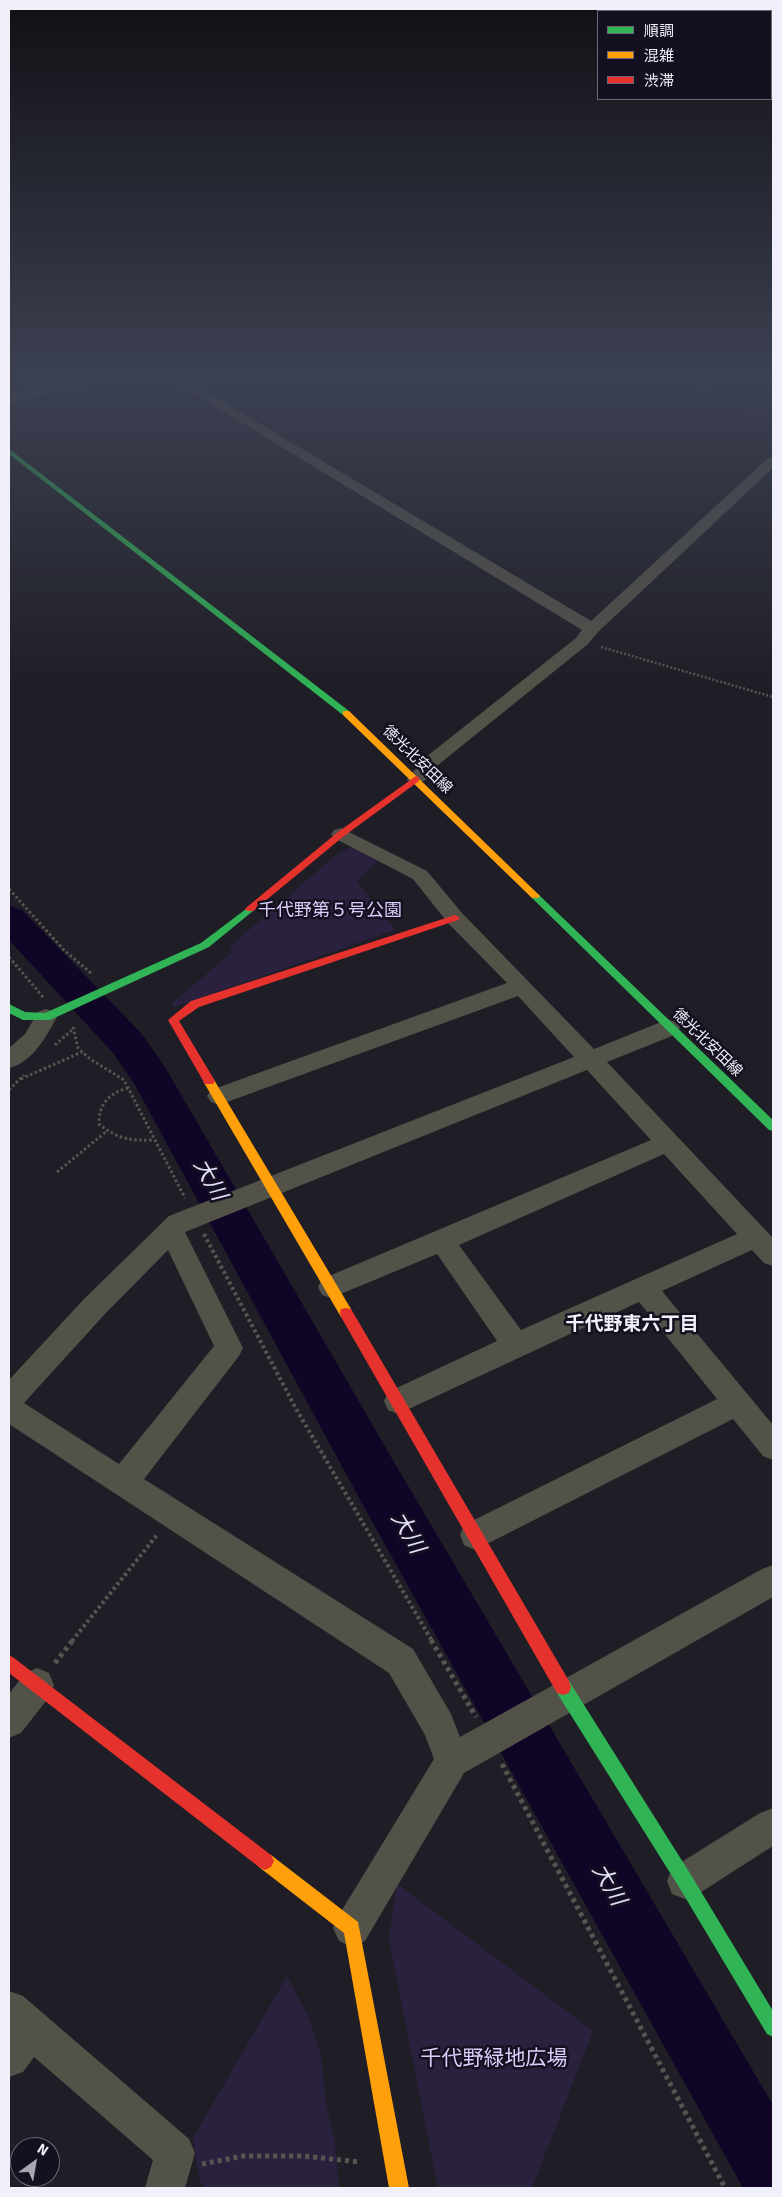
<!DOCTYPE html>
<html>
<head>
<meta charset="utf-8">
<style>
  body { margin:0 }
  #map { position:relative; width:782px; height:2197px; overflow:hidden; background:#1f1e26; font-family:Signika,"Noto Sans JP",sans-serif }
  canvas { display:block }
  .frame { position:absolute; inset:0; border:10px solid #f1effa; pointer-events:none }
  .legend { position:absolute; left:597px; top:10px; width:175px; height:90px; box-sizing:border-box; background:#15101f; border:1px solid #6d6977; margin:0; padding:6px 9px; list-style:none; font-size:15px; color:#f1effa }
  .legend li { display:flex; align-items:center; gap:10px; height:25px }
  .legend b { width:25px; border:1px solid #6d6977 }
  .north { position:absolute; left:10px; top:2137px; width:50px; height:50px; box-sizing:border-box; background:#15101f; border:1px solid #6d6977; border-radius:50%; rotate:32deg; font-size:14px; font-weight:700; line-height:20px; text-align:center; color:#f1effa }
  .north::after { content:''; display:block; margin:auto; width:18px; height:22px; background:#a8a6b0; clip-path:polygon(50% 0,100% 100%,50% 72%,0 100%) }
</style>
</head>
<body>
<div id="map">
<canvas width="782" height="2197"></canvas>
<div class="frame"></div>
<ul class="legend">
<li><b style="height:6px;background:#30b455"></b>順調</li>
<li><b style="height:6px;background:#ff9f0a"></b>混雑</li>
<li><b style="height:6px;background:#e5322d"></b>渋滞</li>
</ul>
<div class="north">N</div>
</div>
<script>
const c = document.querySelector('canvas').getContext('2d');
c.lineJoin = 'round';
function fill(path, color) { c.fillStyle = color; c.fill(path, 'evenodd'); }
function trace(path, color, width, dash) { c.strokeStyle = color; c.lineWidth = width; c.lineCap = dash ? 'butt' : 'round'; c.setLineDash(dash || []); c.stroke(path); }
function write(font, color, halo, rows, align = 'center') {
  c.font = font + ' Signika,"Noto Sans JP",sans-serif'; c.lineWidth = 5; c.setLineDash([]); c.textBaseline = 'middle'; c.strokeStyle = halo; c.fillStyle = color; for (const [text, x, y, turn = 0] of rows) {
    c.save(); c.translate(x, y); c.rotate((+turn || 0) * Math.PI / 180); c.textAlign = isNaN(turn) ? turn : align; if (halo) c.strokeText(text, 0, 0); c.fillText(text, 0, 0); c.restore();
  }
}
fill(new Path2D(`
  M354,845L380,859L357,881L395,930L174,1007L172,1003L234,951L229,947L335,856Z
  M397,1884L593,2031L532,2188H438L389,1940Z
  M287,1976L310,2020L321,2055L326,2105L335,2142L339,2188H206L200,2182L193,2138Z`), '#2a213f');
fill(new Path2D(`
  M9,906L22,910L141,1033L165,1067L394,1462L773,2105V2188H743L358,1496L135,1085L113,1053L9,940Z`), '#110527');
trace(new Path2D(`
  M691,382L773,419`), '#565651', 2, [1, 1]);
trace(new Path2D(`
  M601,647L773,697`), '#565651', 2.5, [2, 2]);
trace(new Path2D(`
  M9,889L64,950L92,974
  M9,957L43,997
  M73,1027L78,1048L90,1059L124,1080L185,1198
  M55,1045L73,1029
  M21,1079L82,1052
  M128,1088C109,1093 98,1105 99,1124C117,1139 131,1141 154,1140
  M9,1090L24,1075
  M57,1172L107,1131`), '#565651', 3, [2.5, 2.5]);
trace(new Path2D(`
  M204,1234L295,1407L432,1641
  M72,1641L157,1535`), '#565651', 4, [3, 3]);
trace(new Path2D(`
  M431,1640L476,1717
  M55,1663L73,1640
  M502,1764L725,2188
  M202,2164L244,2156H303L360,2162`), '#565651', 5, [4, 4]);
fill(new Path2D(`
  M62,382H84L82,385L9,403V395Z
  M175,382H190L591,621L768,458L773,457V468L598,632L588,644L438,765C430,775 424,787 409,783L407,779L426,757L576,638L582,630Z
  M341,828L427,871L462,913L594,1049L661,1022L669,1020L677,1022L680,1028L677,1034L607,1062L773,1238V1266L764,1263L752,1250L662,1291L773,1425V1460L763,1456L733,1419L475,1550L464,1545L460,1535L464,1525L717,1399L639,1302L398,1414L388,1410L384,1401L388,1392L497,1341L437,1254L331,1298L322,1295L318,1287L322,1279L651,1140L587,1070L185,1232L243,1348L239,1356L144,1479L413,1649L451,1714L460,1737L762,1569L773,1565V1597L464,1773L365,1941L352,1947L339,1941L333,1928L339,1915L434,1759L425,1735L389,1673L9,1424V1380L84,1299L169,1216L574,1057L518,996L227,1102L219,1105L211,1102L207,1096L211,1090L507,983L448,923L413,879L334,838L331,834L334,830ZM664,1154L737,1234L521,1330L459,1245ZM168,1250L214,1346L119,1464L24,1403L104,1315Z
  M46,1009L54,1012L57,1017C46,1037 33,1062 9,1068V1048L25,1034L38,1012Z
  M37,1668L49,1673L54,1685L49,1697L21,1733L9,1738V1694L25,1673Z
  M773,1808V1846L698,1894L685,1899L672,1894L667,1881L672,1868L760,1813Z
  M9,1991L23,1996L189,2139L195,2153L185,2188H145L153,2160L34,2057L23,2072L9,2077Z`), '#525249');
fill(new Path2D(`
  M9,449L349,711V715H343L9,454Z
  M535,893L538,894L773,1120V1131L769,1130L532,898L530,896Z
  M250,906L253,907L255,909L253,911L209,947L50,1020H23L9,1013V1004L25,1012L45,1013L201,943Z
  M563,1679L569,1681L691,1875L773,2011V2037L767,2034L679,1887L557,1693L555,1687L557,1681Z`), '#30b455');
fill(new Path2D(`
  M343,711H349L538,894L540,896L538,898H532L343,715Z
  M209,1077L213,1078L351,1309L352,1313L351,1317L346,1318L341,1317L203,1081Z
  M265,1852L271,1855L358,1922L409,2188H389L344,1933L259,1867L256,1861L259,1855Z`), '#ff9f0a');
fill(new Path2D(`
  M416,776L419,777V781L344,836L253,911H247L245,909L247,907L338,832Z
  M455,915L460,918L458,920L199,1007L179,1021L215,1081L213,1084H205L168,1020L191,1001Z
  M346,1308L351,1309L569,1681L571,1687L569,1693L563,1695L557,1693L341,1317L340,1313L341,1309Z
  M9,1655L14,1658L271,1855L274,1861L271,1867L265,1870L259,1867L9,1673Z`), '#e5322d');
const sky = c.createLinearGradient(0, 0, 0, 690);
sky.addColorStop(0, '#111015');
sky.addColorStop(0.55, '#3c4152');
sky.addColorStop(1, '#3c415200');
c.fillStyle = sky;
c.fillRect(0, 0, 782, 690);
write('15px', '#f1effa', '#15101f', [
  ["徳光北安田線",417,760,44],
  ["徳光北安田線",707,1043,44]
]);
write('18px', '#dacefc', '#15101f', [
  ["千代野第５号公園",330,911]
]);
write('bold 19px', '#f1effa', '#15101f', [
  ["千代野東六丁目",632,1325]
]);
write('21px', '#dacefc', '#15101f', [
  ["千代野緑地広場",494,2059]
]);
write('italic 22px', '#e4ddfc', '#15101f', [
  ["大川",209,1180,61],
  ["大川",407,1533,60],
  ["大川",608,1885,60]
]);
</script>
</body>
</html>
